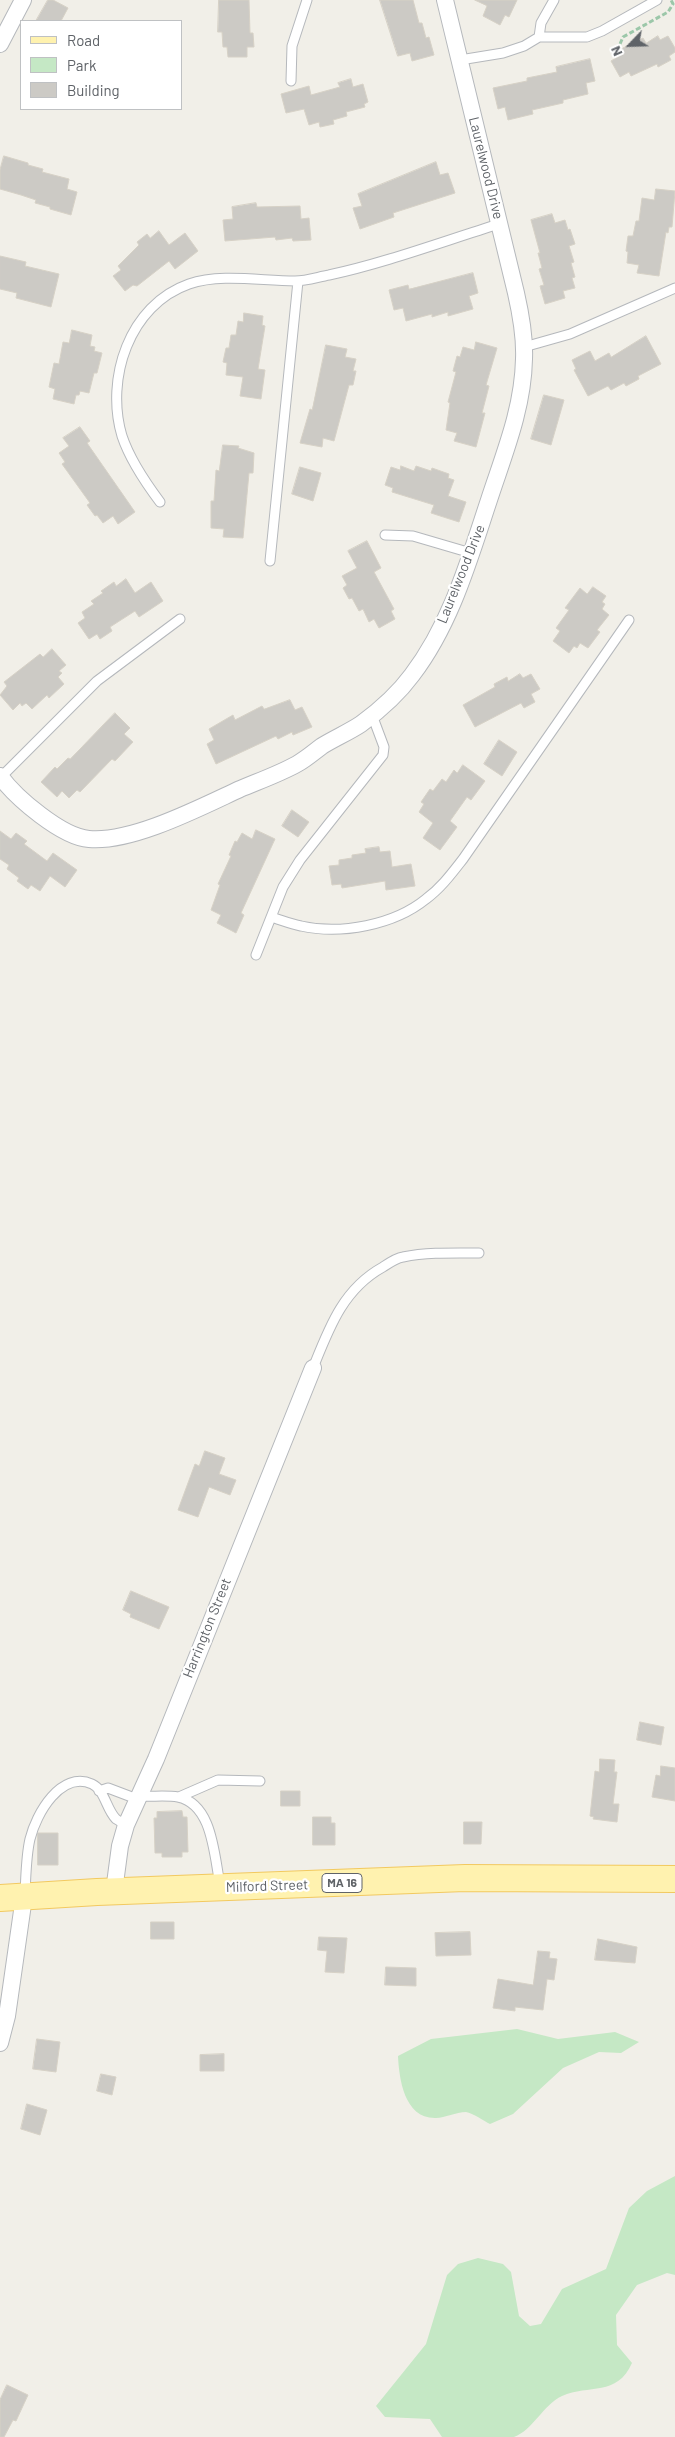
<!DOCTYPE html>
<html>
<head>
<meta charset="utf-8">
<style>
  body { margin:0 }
  #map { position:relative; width:675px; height:2437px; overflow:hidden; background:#f1efe8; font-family:Barlow,sans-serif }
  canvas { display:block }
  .legend { position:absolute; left:20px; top:20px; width:162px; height:90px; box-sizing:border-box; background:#fff; border:1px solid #bfc1c3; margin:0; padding:6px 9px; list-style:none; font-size:15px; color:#5f6368 }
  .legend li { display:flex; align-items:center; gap:10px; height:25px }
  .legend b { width:25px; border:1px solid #bfc1c3 }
  .north { position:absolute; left:605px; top:20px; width:50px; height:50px; -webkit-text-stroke:4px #fff; paint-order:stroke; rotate:246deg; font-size:14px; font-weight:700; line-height:20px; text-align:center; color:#5f6368 }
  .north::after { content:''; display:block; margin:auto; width:18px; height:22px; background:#5f6368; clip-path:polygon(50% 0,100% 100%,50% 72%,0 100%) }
</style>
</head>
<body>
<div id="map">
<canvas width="675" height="2437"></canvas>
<ul class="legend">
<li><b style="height:6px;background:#fff2af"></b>Road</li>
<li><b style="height:14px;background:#c5e8c5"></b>Park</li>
<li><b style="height:14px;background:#cccac5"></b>Building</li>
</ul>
<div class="north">N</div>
</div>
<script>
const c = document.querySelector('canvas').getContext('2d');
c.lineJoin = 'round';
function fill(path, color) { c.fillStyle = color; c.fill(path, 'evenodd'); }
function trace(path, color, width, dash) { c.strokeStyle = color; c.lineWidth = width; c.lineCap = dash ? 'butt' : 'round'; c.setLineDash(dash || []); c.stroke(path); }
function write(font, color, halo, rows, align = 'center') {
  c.font = font + ' Barlow,sans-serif'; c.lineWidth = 4.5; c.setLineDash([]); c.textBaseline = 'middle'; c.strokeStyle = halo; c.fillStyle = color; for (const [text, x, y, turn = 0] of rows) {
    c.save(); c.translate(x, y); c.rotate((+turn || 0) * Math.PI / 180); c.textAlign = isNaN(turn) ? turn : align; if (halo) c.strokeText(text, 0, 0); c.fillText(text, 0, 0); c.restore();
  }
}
fill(new Path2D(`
  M517,2029L558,2039L615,2032L639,2042L621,2053L599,2052L563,2068L513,2114L490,2124C484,2121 473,2113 466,2112C456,2112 445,2118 436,2118C404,2119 399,2078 398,2056L431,2039Z
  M675,2176V2275L667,2273L637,2285L616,2315L617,2345L632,2363C617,2397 589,2384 562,2396C543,2405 533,2430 514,2437H442L430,2419L385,2417L376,2406L426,2344L447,2275L458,2264L478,2258L503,2264L511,2272L519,2316L530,2326L541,2324L562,2289L606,2269L629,2208L647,2191Z`), '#c5e8c5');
const building = new Path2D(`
  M48,0H53L68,8L61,21H36Z
  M219,0H249L250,33H253L254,47H247V57H228L227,47H223L222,32H218Z
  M380,0H413L419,23H422L426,38L429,37L434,55L412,61L410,53L398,56Z
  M475,0H517L509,17L505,15L500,25L483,16L487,6Z
  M658,36L660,40L668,36L675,48V52L669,56L671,60L658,67L657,64L631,76L629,72L620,77L611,61L619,56L617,51L643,38L646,43Z
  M590,59L595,81L586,83L588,94L563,100V103L532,110L533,114L508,120L505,107L498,109L493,88L527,81V78L557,72L556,67Z
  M351,79L353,87L363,84L368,102L364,104L365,107L346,112L347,116L333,120L334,124L320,127L319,122L309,125L304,109L286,113L281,94L309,86L311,95L340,87L338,83Z
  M4,156L28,163V165L43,169L42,172L69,179L67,189L77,192L71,215L50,209V207L35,203L36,200L21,195L0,189V170Z
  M436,162L440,175L448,173L455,193L393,213L394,217L360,229L353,208L362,206L358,194Z
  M656,189L675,191L672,227H669L668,233L666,232L659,276L637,273L639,265L627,263L628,252L626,251L628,236H633L636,221H639L642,198L654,200Z
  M256,203L257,207L300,206L301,219L309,218L311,240L293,241L292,238L276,240L275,237L225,241L223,220L233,219L232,207Z
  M552,214L555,223L565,220L568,230L570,229L575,244L569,246L574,262L571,263L575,277L572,278L575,288L563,291L565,298L545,304L540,286L544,285L539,269L542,268L538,253H540L531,220Z
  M159,231L169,245L185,233L198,251L175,269L169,261L137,286L133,285L125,291L113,276L121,270L118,266L139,245L137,242L147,234L150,238Z
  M0,256L26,262L25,266L59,274L51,307L16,298L17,293L0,289Z
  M473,273L478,293L469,296L473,309L448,316V312L432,317V314L406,321L403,308L394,310L389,290L408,285L409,289Z
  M244,313L263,316L262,325L265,326L258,369L265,370L261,399L240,396L243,377L226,375L227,363L223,362L226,348H229L231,335H236L238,321L243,322Z
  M72,330L92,335L90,346L95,347L94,351L102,353L97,373H94L89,393L80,391L79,395H76L74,404L53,399L55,389L49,387L54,363L59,364L63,342L69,343Z
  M646,336L661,364L638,376L639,379L626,386L624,383L611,390L608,386L588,396L574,370L576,369L572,360L590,351L595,361L609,353L611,357Z
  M476,342L497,348L486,385L489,386L482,413H485L476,447L454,441L457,433L446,430L450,403L448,402L456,372L453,371L457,356L460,357L463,347L474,350Z
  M326,345L347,349L345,357L356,359L353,371H356L353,385H349L334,441L323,438L322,447L300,443L310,409L312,410Z
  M544,395L564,400L551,445L531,439Z
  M80,427L90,441L87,443L135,512L118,524L113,516L103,523L97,515L95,516L87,505L90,503L62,464L65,462L59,453L69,446L63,438Z
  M223,445L239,446L238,448L254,453L253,473H249L243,538L223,537L224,529L211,528V501H214L216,470L219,471Z
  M401,466L414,471L416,466L431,471L432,468L449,474L448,478L454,480L448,496L466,502L459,522L431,513L434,505L392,492L393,488L385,485L391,467L400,470Z
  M300,467L321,473L313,501L292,494Z
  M367,541L381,568L374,572L394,609L391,611L395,619L379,628L374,619L369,622L363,609L359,611L352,598L349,599L343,588L347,585L342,576L357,568L348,551Z
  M126,579L135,593L151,582L163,601L139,617L135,611L110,627L112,631L100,639L97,634L89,639L78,623L85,618L82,612L94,604L91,601L103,593L101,591L114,582L116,586Z
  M593,587L606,596L602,602L605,604L602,609L609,615L597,630L600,632L588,648L580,643L577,648L574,646L569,653L553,641L560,631L556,628L569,610L565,608L580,588L587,594Z
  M52,649L66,665L59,671L62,673L58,677L64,684L49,698L47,695L32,709L26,703L22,706L20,703L13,710L0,695L7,686L4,682L40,654L43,657Z
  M520,674L523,678L531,674L540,689L531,694L535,702L524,708L521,703L475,727L463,705L495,687L494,684L507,677L508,681Z
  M290,700L295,710L302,707L312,727L293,735L292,732L278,739L276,736L216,764L207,744L214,740L209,729L233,715L235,720L262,706L264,709Z
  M115,713L130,728L124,734L133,742L115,761L112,759L80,792L77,790L69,798L62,791L57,797L41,782L55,767L57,769L68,758L70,759Z
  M499,740L517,752L502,776L484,764Z
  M463,765L485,781L471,800L467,797L450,821L457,827L440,850L423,838L433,823L419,812L424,804L421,802L430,789L433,791L442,779L446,782L454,770L457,773Z
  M292,810L309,822L298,837L282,826Z
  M256,830L275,839L241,913L244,915L236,933L217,923L221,915L211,910L220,885L218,884L231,856L229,855L235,841L237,842L242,833L252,839Z
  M0,831L11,839L16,833L27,841L24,844L47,861L53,853L77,870L65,887L50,876L40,891L31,885L28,889L17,881L19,878L7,869L9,865L0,859Z
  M379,847L380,852L390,851L392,867L411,864L415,886L386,890L385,881L342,888L341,884L332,885L329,866L339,865V860L352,858V855L366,853L365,849Z
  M205,1451L225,1458L219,1474L236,1480L230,1495L209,1487L198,1517L178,1510L195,1464L199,1466Z
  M131,1591L169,1607L159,1629L130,1617L131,1614L123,1610Z
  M640,1722L664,1727L661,1745L637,1740Z
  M600,1759L615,1760L614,1772H617L613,1804H619L617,1822L593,1819L594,1817L590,1816L595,1771L599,1772Z
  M661,1766L675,1768V1801L652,1797L656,1775L660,1776Z
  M281,1791H300V1806H281Z
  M182,1811L183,1817H187L188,1852H182V1857H162V1853H155L154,1818H157V1812Z
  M313,1817H331V1823H335V1845H313Z
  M464,1822H482L481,1844H464Z
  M38,1833H58V1865H38Z
  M151,1922H174V1939H151Z
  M470,1932L471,1955L436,1956L435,1933Z
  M319,1937L347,1938L344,1973L325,1972L327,1951L318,1950Z
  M598,1939L637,1947L635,1963L595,1960Z
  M538,1951L550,1952L549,1958L557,1959L554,1980L547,1979L543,2010L515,2007V2011L493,2008L498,1979L533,1985Z
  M386,1967L416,1968V1986L385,1985Z
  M37,2039L60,2042L56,2072L33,2069Z
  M224,2054V2071H200V2055Z
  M101,2074L116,2077L112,2095L97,2091Z
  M27,2104L47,2110L40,2135L21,2129Z
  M7,2385L28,2395L16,2421L13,2420L4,2437H0V2400Z`);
fill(building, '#cccac5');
trace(building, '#d6d1c6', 1);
const service = new Path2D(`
  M539,37L541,23L554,0
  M460,60L503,53L524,46L539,37H587L602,31L657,0
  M291,81L292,46L307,0
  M524,347L570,334L675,288
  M160,502C145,482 130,460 122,436C105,379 129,305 189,284C221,273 261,281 295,281C306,281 318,277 329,275C385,263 444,241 499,224
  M385,535L413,536L471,553
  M270,561L298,281
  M1,777L97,681L180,619
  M271,917C281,920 291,924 301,926C341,935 394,925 426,899C441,888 452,873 463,859L629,620
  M256,955L283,887L300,860L383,755L384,747L372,715
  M313,1368C329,1328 343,1289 383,1267C389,1263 396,1258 403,1257C428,1252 454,1253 479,1253
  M99,1791L108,1788L137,1799
  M138,1796C151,1797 166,1795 178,1797C213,1804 214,1856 220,1884
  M179,1797L218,1780L260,1781
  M25,1893C26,1876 26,1856 30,1839C36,1814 61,1770 92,1784C105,1790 106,1809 116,1819C119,1821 123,1823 126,1825`);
const minor = new Path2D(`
  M0,44L23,0
  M0,776C16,798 62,837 89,839C132,843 201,807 240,789C259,781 279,774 297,764C306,759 314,752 322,746C335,738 349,732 361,724C380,710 398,694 412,675C451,624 469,560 489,500C504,454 523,409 524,359C525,336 521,315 516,293L445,0
  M114,1891L120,1846L126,1825L156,1759L313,1368
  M0,2043L7,2016L24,1897`);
const primary = new Path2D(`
  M0,1898L97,1892L465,1878L675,1879`);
trace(service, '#b5b8bc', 11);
trace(minor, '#b5b8bc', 18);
trace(primary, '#f2c960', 28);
trace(new Path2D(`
  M620,44L623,37L668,12L673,4L671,0`), '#9cc7a9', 3, [5, 2.5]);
trace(service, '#fff', 9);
trace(minor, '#fff', 16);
trace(primary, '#fff2af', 26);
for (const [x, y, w] of [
  [342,1883,40]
]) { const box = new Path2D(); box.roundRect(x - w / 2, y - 9.5, w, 19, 4); c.fillStyle = '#fff'; c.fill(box); trace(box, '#5f6368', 1); }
write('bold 12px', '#5f6368', null, [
  ["MA 16",342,1883]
]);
write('14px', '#5f6368', '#fff', [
  ["Laurelwood Drive",486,168,76],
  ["Laurelwood Drive",461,574,-68],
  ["Harrington Street",207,1628,-68],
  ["Milford Street",267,1886,-2]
]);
</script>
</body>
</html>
